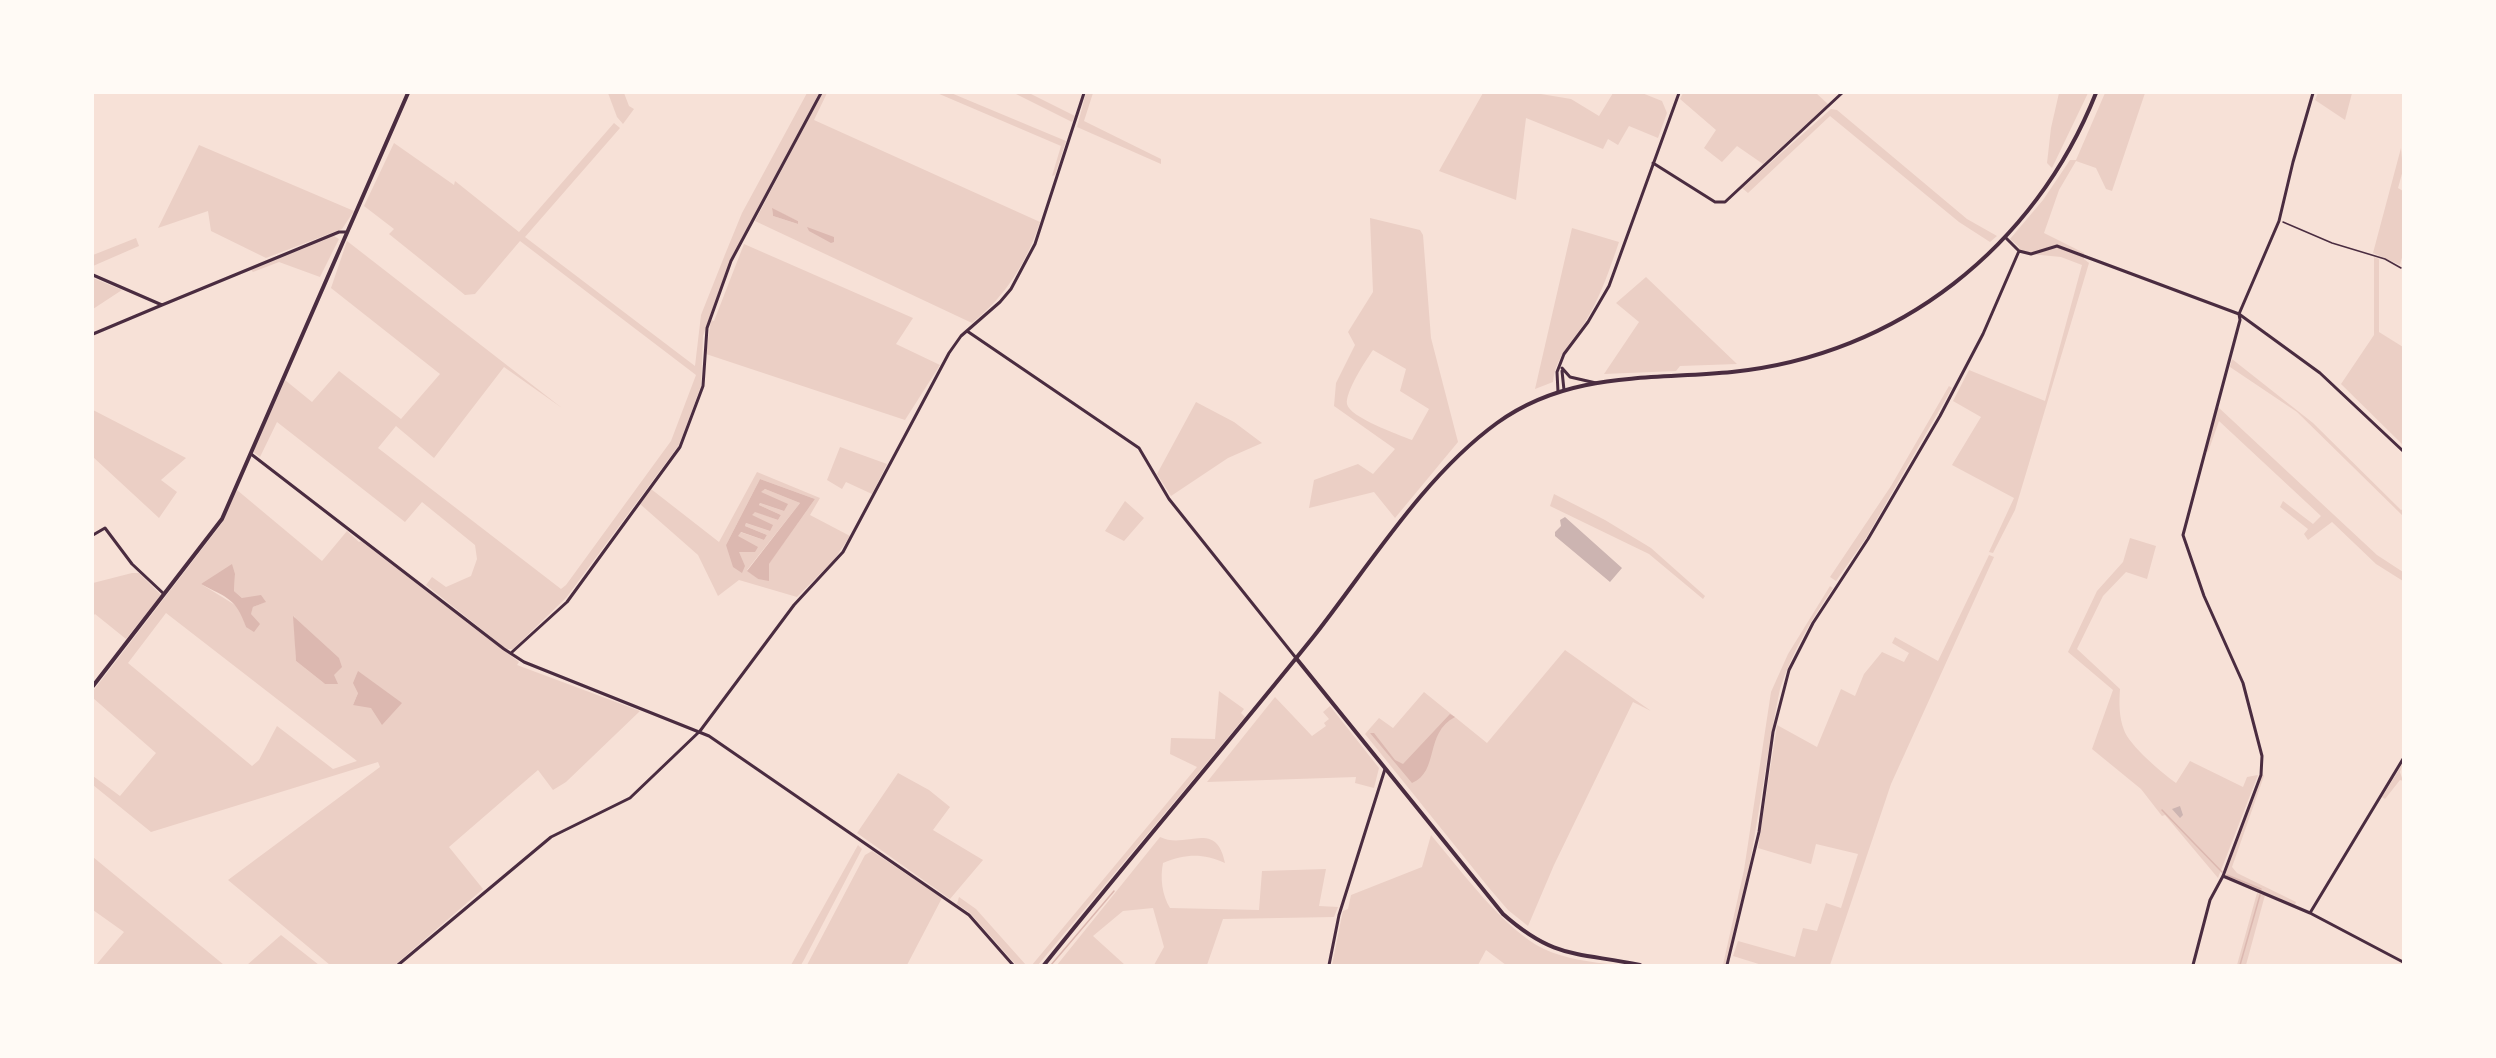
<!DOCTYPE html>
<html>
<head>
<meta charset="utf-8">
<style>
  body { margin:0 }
  #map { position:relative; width:2496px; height:1058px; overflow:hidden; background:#f7e1d7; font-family:"Noto Sans",sans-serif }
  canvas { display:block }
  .frame { position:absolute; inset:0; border:94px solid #fffaf5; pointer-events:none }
</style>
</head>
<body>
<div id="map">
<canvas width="2496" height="1058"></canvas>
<div class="frame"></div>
</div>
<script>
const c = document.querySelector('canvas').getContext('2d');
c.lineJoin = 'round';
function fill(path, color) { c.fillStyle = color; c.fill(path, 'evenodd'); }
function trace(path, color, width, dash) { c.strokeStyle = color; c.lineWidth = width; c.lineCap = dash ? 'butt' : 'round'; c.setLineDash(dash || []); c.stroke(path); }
fill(new Path2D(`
  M608,93H624L629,106L634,109L623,124L617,117Z
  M807,93H819L730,261L703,336L701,386L679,445L566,598L513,649H506L500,644L426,585L432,577L446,587L471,576L477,559L475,545L422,502L405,522L277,422L260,457L253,452L285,380L312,402L339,371L401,419L440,374L331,288L347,241L562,408L504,367L434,458L396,426L378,448L561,589L566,585L671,441L696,375L520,241L475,294L465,295L389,234L394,229L364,206L394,143L454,185L455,181L519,232L614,123L620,128L525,237L695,366L701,315L726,252L742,213Z
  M822,93H827L814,120L1040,222C1027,262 1005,297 972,323L755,221ZM772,209L798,221V224L773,216Z
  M937,93H951L1066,141L1055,175L1052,176L1061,146Z
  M1014,93H1029L1075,116L1072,122Z
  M1086,93H1093L1084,121L1161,159V164L1077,127Z
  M1483,93H1535L1571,99L1599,116L1613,93H1642L1662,101L1667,113L1658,138L1629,126L1618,145L1608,139L1603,149L1526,118L1516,200L1439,171Z
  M1683,93H1816L1828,104L1763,164L1737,146L1722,162L1704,148L1716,130L1680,99Z
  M2059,93H2088L2052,168L2047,163L2051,128Z
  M2105,93H2145L2112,191L2106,189L2096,168L2076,161L2059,190L2044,233L2084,253V259L2089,263L2015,510L1993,553L1989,552L2014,498L1952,465L1981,417L1953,401L1969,370L2045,401L2082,265L2061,257L2020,253L2019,247L2010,239L2043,200L2070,160H2076Z
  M2318,93H2352L2345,120L2315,100Z
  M1831,109L1837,110L1967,219L1997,236L1990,242L1959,222L1830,116L1748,193L1742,188Z
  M199,145L354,211L342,229L266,258L211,231L208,211L158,228Z
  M2401,148L2403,170L2398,188L2403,191V254L2400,265L2373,253Z
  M1370,218L1420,230L1423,235L1431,338L1458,442L1395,518L1374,492L1309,508L1314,480L1358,464L1373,474L1395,449L1334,406L1336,383L1355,345L1348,332L1373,292ZM1373,350L1406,369L1400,391L1429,409L1412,440C1399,435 1349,417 1347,404C1345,392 1366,360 1373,350Z
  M1572,228L1619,242C1610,268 1602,293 1588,317C1575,340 1556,354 1553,382L1535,389Z
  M334,236L339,239L320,277L279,262L253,272L251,270Z
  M136,238L139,246L93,266V255Z
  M744,244L913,318L896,344L940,365L905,420L706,354L711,320L714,321Z
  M2374,257L2379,259V332L2403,347V445L2341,384L2374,335Z
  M1646,277L1737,364L1680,366L1676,371L1604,374L1639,322L1616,303Z
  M93,278L122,290L93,309Z
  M2232,359L2313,423L2401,510L2403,509V516L2297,412L2230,367Z
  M1949,386L1952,388L1866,538L1836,581L1830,577L1891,486Z
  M1196,402L1234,422L1262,443L1228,458L1171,496L1157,474Z
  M2218,407L2377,555L2403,572V581L2376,564L2332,522L2308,540L2304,534L2308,529L2280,507L2283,501L2313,524L2321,516L2219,421L2208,452L2206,451Z
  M93,410L186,458L161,480L177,492L159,518L93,457Z
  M840,447L887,464L872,494L846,482L842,489L827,480Z
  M757,472L820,498L810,515L850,536L834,560L797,597L739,580L718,596L698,555L640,504L651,489L719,542ZM760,479L815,499L758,579L747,570L800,503L765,489L760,492L784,511L760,503L759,505L781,515L778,520L754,511L751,515L770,531L746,523L745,526L767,535L764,540L740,532L737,536L739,552L726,545Z
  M237,490L322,561L347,531L359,542L361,541L519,662L517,665L640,711L566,782L553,790L538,770L449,847L483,889L395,965H330L228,880L380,767L378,762L151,832L93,785V776L120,796L156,753L93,698V691L222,523ZM235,574L234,591L242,598L265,602L253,607L246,627L240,608L201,584ZM166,613L357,761L333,769L277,726L259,760L252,766L128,663ZM294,616L325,684L296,661ZM358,693L402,703L353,705Z
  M1554,494L1605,520L1651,548L1705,596L1703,599L1649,554L1550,506Z
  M1125,501L1144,518L1124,541L1105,531Z
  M2130,538L2156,546L2147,579L2126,572L2103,596L2077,649L2120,689C2119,703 2119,717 2124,730C2129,745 2163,774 2176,783L2190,761L2243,787L2247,777L2258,775L2218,878L2165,815L2162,816L2141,789L2092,749L2113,690L2068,652L2097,591L2123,562Z
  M1989,555L1994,557L1891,784L1830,965H1762L1733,956L1738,941L1795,957L1803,928L1817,931L1826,903L1841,908L1858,854L1816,844L1811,864L1758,848L1777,725L1817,747L1841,689L1855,696L1864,674L1882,652L1904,662L1909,653L1892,643L1895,637L1938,661Z
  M132,573H139L161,595L126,639L95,614L93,616V583Z
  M1830,586L1833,588C1811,620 1792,652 1780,689C1761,781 1753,875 1726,965H1723L1744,870L1771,692L1788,654Z
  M1565,650L1651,711L1633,702L1554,865L1528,926L1508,910L1489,888L1365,734L1379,718L1393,728L1424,692L1487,743Z
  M1219,691L1244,709L1241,713L1245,717L1038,965H1032L1197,767L1170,754L1171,738L1215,739Z
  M1275,697L1312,736L1326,726L1324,723L1329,719L1323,712L1330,706L1379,768L1374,788L1355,783L1356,777L1207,782Z
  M2403,763L2400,772L2403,781L2400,780L2385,799L2382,797Z
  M898,773L929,790L950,807L933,830L983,860L950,899L857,833Z
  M2262,774L2264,776L2232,867L2237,873L2296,902L2295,905L2225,875Z
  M1431,835C1460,869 1504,930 1544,949C1565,959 1592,962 1615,965H1506L1486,950L1478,965H1332L1342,915L1343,911L1348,909L1351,895L1422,867Z
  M1160,837C1186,850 1216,818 1225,863C1202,853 1186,854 1163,863C1160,878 1162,895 1170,908L1259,910L1262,871L1326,869L1319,906L1338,907L1334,917L1223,919L1207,965H1154L1164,947L1153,908L1123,911L1093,936L1125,965H1057Z
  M858,845L862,849L805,958L801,965H791Z
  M872,851L942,898L907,965H807L865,855Z
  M93,857L224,965H96L124,932L93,910Z
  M2257,893L2265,895L2246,965H2237Z
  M959,897L976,909L1026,965H1016L970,913L957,904Z
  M281,935L319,965H247Z`), '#ebcfc5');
fill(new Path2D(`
  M772,208L798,221V224L773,216Z
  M807,227L834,237V242L831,243L809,231Z
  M760,479L815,499L769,564V581L758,579L747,571L800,503L765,489L761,492L788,504L784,511L760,503L759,505L781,515L778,520L755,512L752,515L773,525L770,531L746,523L745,526L767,535L764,540L741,532L738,536L758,547L755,552H739L745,566L742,573L733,567L726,545Z
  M232,564L235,574L234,591L242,598L261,595L266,602L253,607L251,614L260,624L254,632L246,627C236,598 227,598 201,584Z
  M293,616L339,658L342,667L334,675L338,684H325L296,661Z
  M358,671L402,703L382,725L371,708L353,705L358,693L353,683Z
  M1450,714L1455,717C1424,733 1440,771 1412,783L1370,733H1374L1395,760L1403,764Z`), '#dcb8b0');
trace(new Path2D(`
  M2162,810L2222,872
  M2227,875L2261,889
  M1051,965L1114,891
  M2240,965L2260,895`), '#dcb8b0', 1.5);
fill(new Path2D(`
  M1565,517L1622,568L1610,582L1555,536V532L1561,526L1560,520Z
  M2180,806L2183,815L2180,818L2172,809Z`), '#ccb4b1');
trace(new Path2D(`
  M2283,222L2332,243L2385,259L2401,268`), '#4a2c40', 1.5);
trace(new Path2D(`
  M1653,163L1715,202H1725L1842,93
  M2006,238L2019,251
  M2019,251L2031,254L2057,246L2239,314L2320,373L2403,451
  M93,275L162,305L339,232H347
  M967,331L1139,448L1169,499L1296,658
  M93,334L162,305
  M1562,368L1570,377L1596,383
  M1562,371L1564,390
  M1558,392L1557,372L1564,354L1588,322L1609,286L1679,93
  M251,454L504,649L524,662L709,736L969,915L1013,965
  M93,535L105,528L132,564L164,594
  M511,653L567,602L680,447L703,386L707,328L731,261L821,93
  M2223,876L2310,913L2403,962
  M2310,913L2403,759
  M398,965L551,837L630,798L700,731L794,605L843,552L949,353L961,336L1000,302L1011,289L1035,244L1084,93
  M1329,965L1339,915L1385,769
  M1727,965L1759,832L1773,732L1789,670L1813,623L1868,539L1940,416L1983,334L2019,251
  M2193,965L2210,900L2223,876L2261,775L2262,756L2243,683L2204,596L2183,535L2240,320L2239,314L2279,221L2293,162L2313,93`), '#4a2c40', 3);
trace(new Path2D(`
  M1296,658L1503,914C1555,960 1578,952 1640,965
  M93,686L222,519L408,93`), '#4a2c40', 4);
trace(new Path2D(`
  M1044,965C1133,854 1225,747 1314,636C1369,566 1424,476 1497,423C1569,371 1649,380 1732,372C1898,355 2035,247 2096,93`), '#4a2c40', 4);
</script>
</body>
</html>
